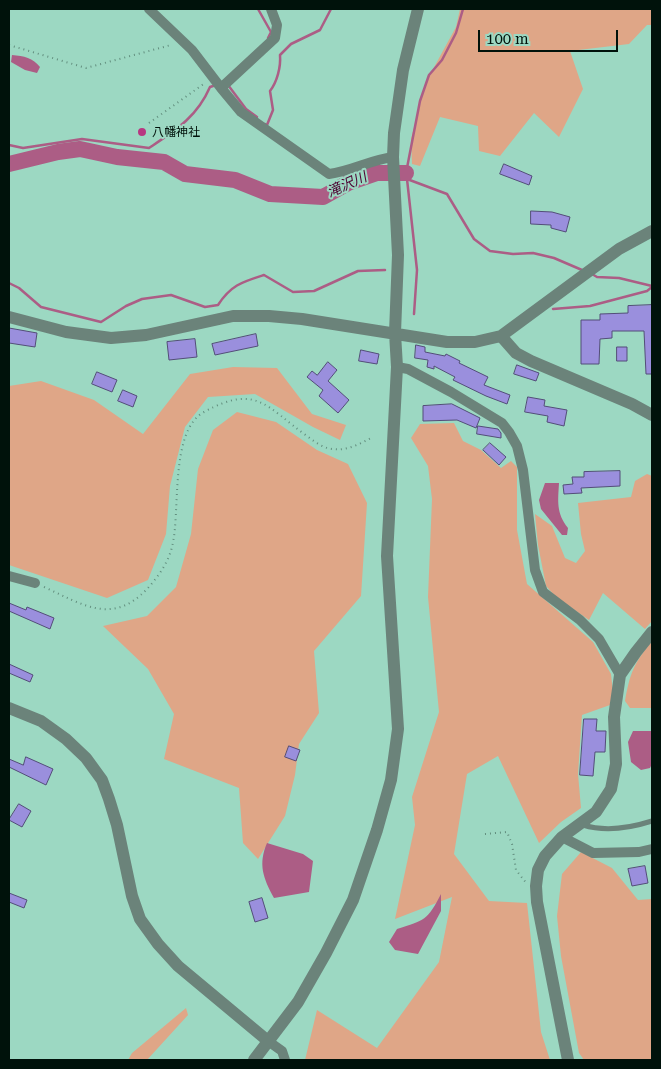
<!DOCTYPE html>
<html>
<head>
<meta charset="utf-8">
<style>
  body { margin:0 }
  #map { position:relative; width:661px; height:1069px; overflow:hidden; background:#9cd8c2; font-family:"Roboto Serif",serif }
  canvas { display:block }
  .frame { position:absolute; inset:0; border:10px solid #00120b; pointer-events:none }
  .scale { position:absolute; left:478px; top:30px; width:140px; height:22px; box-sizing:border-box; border:2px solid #00120b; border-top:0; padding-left:6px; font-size:15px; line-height:18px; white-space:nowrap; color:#00120b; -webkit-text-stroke:4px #9cd8c2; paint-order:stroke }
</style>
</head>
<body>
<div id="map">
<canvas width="661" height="1069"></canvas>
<div class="frame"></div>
<div class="scale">100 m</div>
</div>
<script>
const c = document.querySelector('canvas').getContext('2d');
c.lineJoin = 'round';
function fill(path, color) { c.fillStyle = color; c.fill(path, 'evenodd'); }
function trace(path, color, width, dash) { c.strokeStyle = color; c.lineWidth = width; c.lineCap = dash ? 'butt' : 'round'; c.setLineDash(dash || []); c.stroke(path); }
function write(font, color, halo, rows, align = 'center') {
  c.font = font + ' "Roboto Serif","Noto Sans JP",serif'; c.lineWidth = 4; c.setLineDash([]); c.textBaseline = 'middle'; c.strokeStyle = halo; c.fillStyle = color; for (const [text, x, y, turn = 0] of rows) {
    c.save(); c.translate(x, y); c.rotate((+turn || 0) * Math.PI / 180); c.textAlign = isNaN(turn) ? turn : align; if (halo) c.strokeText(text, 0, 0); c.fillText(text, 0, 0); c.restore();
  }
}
fill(new Path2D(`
  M460,9H652V25H647L629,44L570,51L583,89L559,137L534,113L500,156L479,151L478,126L440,117L420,166L412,164L411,139L426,82L456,27Z
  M233,367L277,368L312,414L346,425L340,440L313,427L255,394L208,397L185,427L170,486L166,534L148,580L107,598L9,565V386L41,381L94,400L143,434L190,374Z
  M237,412L276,422L317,450L348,464L367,503L361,596L314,651L319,713L299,744L295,775L285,816L258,859L243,843L239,788L164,759L174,714L148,669L103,626L147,616L176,587L191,534L198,469L213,430Z
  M454,423L463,441L481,450L501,468L511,461L517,467V530L527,584L593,642L611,674L613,693L610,705L582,715L578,774L581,808L561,822L539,843L498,756L467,774L454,854L489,901L527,903L541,1032L550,1060H305L317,1010L377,1048L439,962L452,897L395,919L415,825L412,797L439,712L428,597L432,499L428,466L411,438L420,424Z
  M647,474L652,476V621L645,629L603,593L589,620L556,597L546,586L538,545L535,514L552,526L565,558L576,563L585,551L581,534L578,503L631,497L635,481Z
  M652,641V706L651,708H630L625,701C630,673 634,663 652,641Z
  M581,852L612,868L638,900L652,899V1060H584L579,1053L561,956L557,916L562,874Z
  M186,1008L188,1015L147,1060H128L132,1053Z`), '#dfa687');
fill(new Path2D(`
  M12,55C24,56 33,58 40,67L37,73L25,70L11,62Z
  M545,483H559C558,501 556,513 568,528L567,535H562L541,509L539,500Z
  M633,731H652V764L650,768L641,770L631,762L628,742Z
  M267,843L303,854L313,861L309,892L274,898C263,878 258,864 267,843Z
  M441,894V911L418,954L395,950L389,942L397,929C425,920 427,921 441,894Z`), '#ac5d85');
trace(new Path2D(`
  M258,9L271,32L268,38
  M463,9L456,33L442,60L429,75L420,101L406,173L407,179L447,194L474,239L490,251L513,254L533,253L554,258L582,270
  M228,85L246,109L257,117
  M265,124L267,125L273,110L270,91C277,82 281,67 280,55L291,44L320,30L331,9
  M9,145L23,148L82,139L149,148C176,130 197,117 210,87L216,85
  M407,179L417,270L414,314
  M592,274L597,277L619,278L652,286
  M9,283L19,288L41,307L101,322L126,306L142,299L171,295L205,307L218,305C231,285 242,282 264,275L293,292L314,291L358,271L385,270
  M553,309L590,306L647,291L652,287`), '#ac5d85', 2.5);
trace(new Path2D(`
  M9,164L58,152L80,149L117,157L164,162L185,174L235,180L270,194L323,197L348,183L377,173H406`), '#ac5d85', 16);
const building = new Path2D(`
  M504,164L532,176L529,185L500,174Z
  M531,211L552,212L570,217L566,232L551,228V225L531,224Z
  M652,305V374H646L644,331H612V338L600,339L599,364H581V320H600V314L628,313V306Z
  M9,328L37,333L35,347L9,343Z
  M256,334L258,346L215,355L212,344Z
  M195,339L197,357L169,360L167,342Z
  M416,345L425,347V352L445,356L446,354L460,361L459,363L488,377L484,385L510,395L507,404L486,396L453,380L455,377L434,366V369L427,367L428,360L415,358Z
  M617,347H627V361H617Z
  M361,350L379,354L377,364L359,361Z
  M328,362L337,370L328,381L349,400L338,413L319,396L323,390L307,377L312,371L317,375Z
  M517,365L539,373L536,381L514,374Z
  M97,372L117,380L112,392L92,384Z
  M123,390L137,396L133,407L118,401Z
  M528,397L545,400L544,406L567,410L564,426L547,422L548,416L525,412Z
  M452,404L480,418L476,428L457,420L423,421V406Z
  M478,426L498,429L501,433V438L477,434Z
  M490,443L506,457L499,465L483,450Z
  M620,471V486L581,488L582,493L564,494L563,485L573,484L572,477H584V472Z
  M9,603L26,610L27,607L54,618L50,629L9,611Z
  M9,664L33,675L30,682L9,673Z
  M584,719H597L596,731H606L605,752H595L593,776L580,775Z
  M289,746L300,750L296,761L285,757Z
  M26,757L53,769L46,785L9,767V759L23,765Z
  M19,804L31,811L22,827L9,820Z
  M645,866L648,883L632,886L628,869Z
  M9,893L27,900L24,908L9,902Z
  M262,898L268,918L255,922L249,902Z`);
fill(building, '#9a8fdd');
trace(building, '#534d78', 1);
trace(new Path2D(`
  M9,45L86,68L171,45
  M149,123L205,83
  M44,587C82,604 112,626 147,589C158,577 168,563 172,547C181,513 169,431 204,412C257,383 266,407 307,436C315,442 324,449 334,449C348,451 361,443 373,437
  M485,834L507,832L512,844L516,870L527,884`), '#628e7e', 2, [1, 4]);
trace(new Path2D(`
  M583,825C605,832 630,828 652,821`), '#6b837a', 5);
trace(new Path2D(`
  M149,9L192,50L221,88
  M271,9L277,25L275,38L221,88L241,112L329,174C352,171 370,160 393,157
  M397,367L408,369L451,392L502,423L509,432L517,446L523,470L535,570L543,592L580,620L599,639L620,675
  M9,576L35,583
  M562,837L593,853L639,852L652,849
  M268,1041L282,1051L285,1060`), '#6b837a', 10);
trace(new Path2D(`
  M9,317L66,332L111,338L146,335L233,316H269L302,319L447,342H475L501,336L619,249L652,231
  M501,336L516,353L531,361L632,404L652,415
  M9,708L41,721L66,739L86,758L102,780L109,799L117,825L132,896L140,919L158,944L178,966L268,1041
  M254,1060L298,1002L326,953L353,900L377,830L391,780L398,729L387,556L397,367L395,333L398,255L393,157L394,133L403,70L418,9
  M568,1060L537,902L536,886L538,870L545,856L562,837L596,812L611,789L616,764L614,717L620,675L636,652L652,632`), '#6b837a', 12);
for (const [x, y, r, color] of [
  [142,132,5,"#b83781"]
]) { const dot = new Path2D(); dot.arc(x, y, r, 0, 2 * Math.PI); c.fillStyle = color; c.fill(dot); trace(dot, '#9cd8c2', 2); }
write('12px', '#00120b', '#9cd8c2', [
  ["八幡神社",152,132]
], 'left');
write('italic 14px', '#4e0232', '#9cd8c2', [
  ["滝沢川",347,185,-24]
]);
</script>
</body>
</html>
